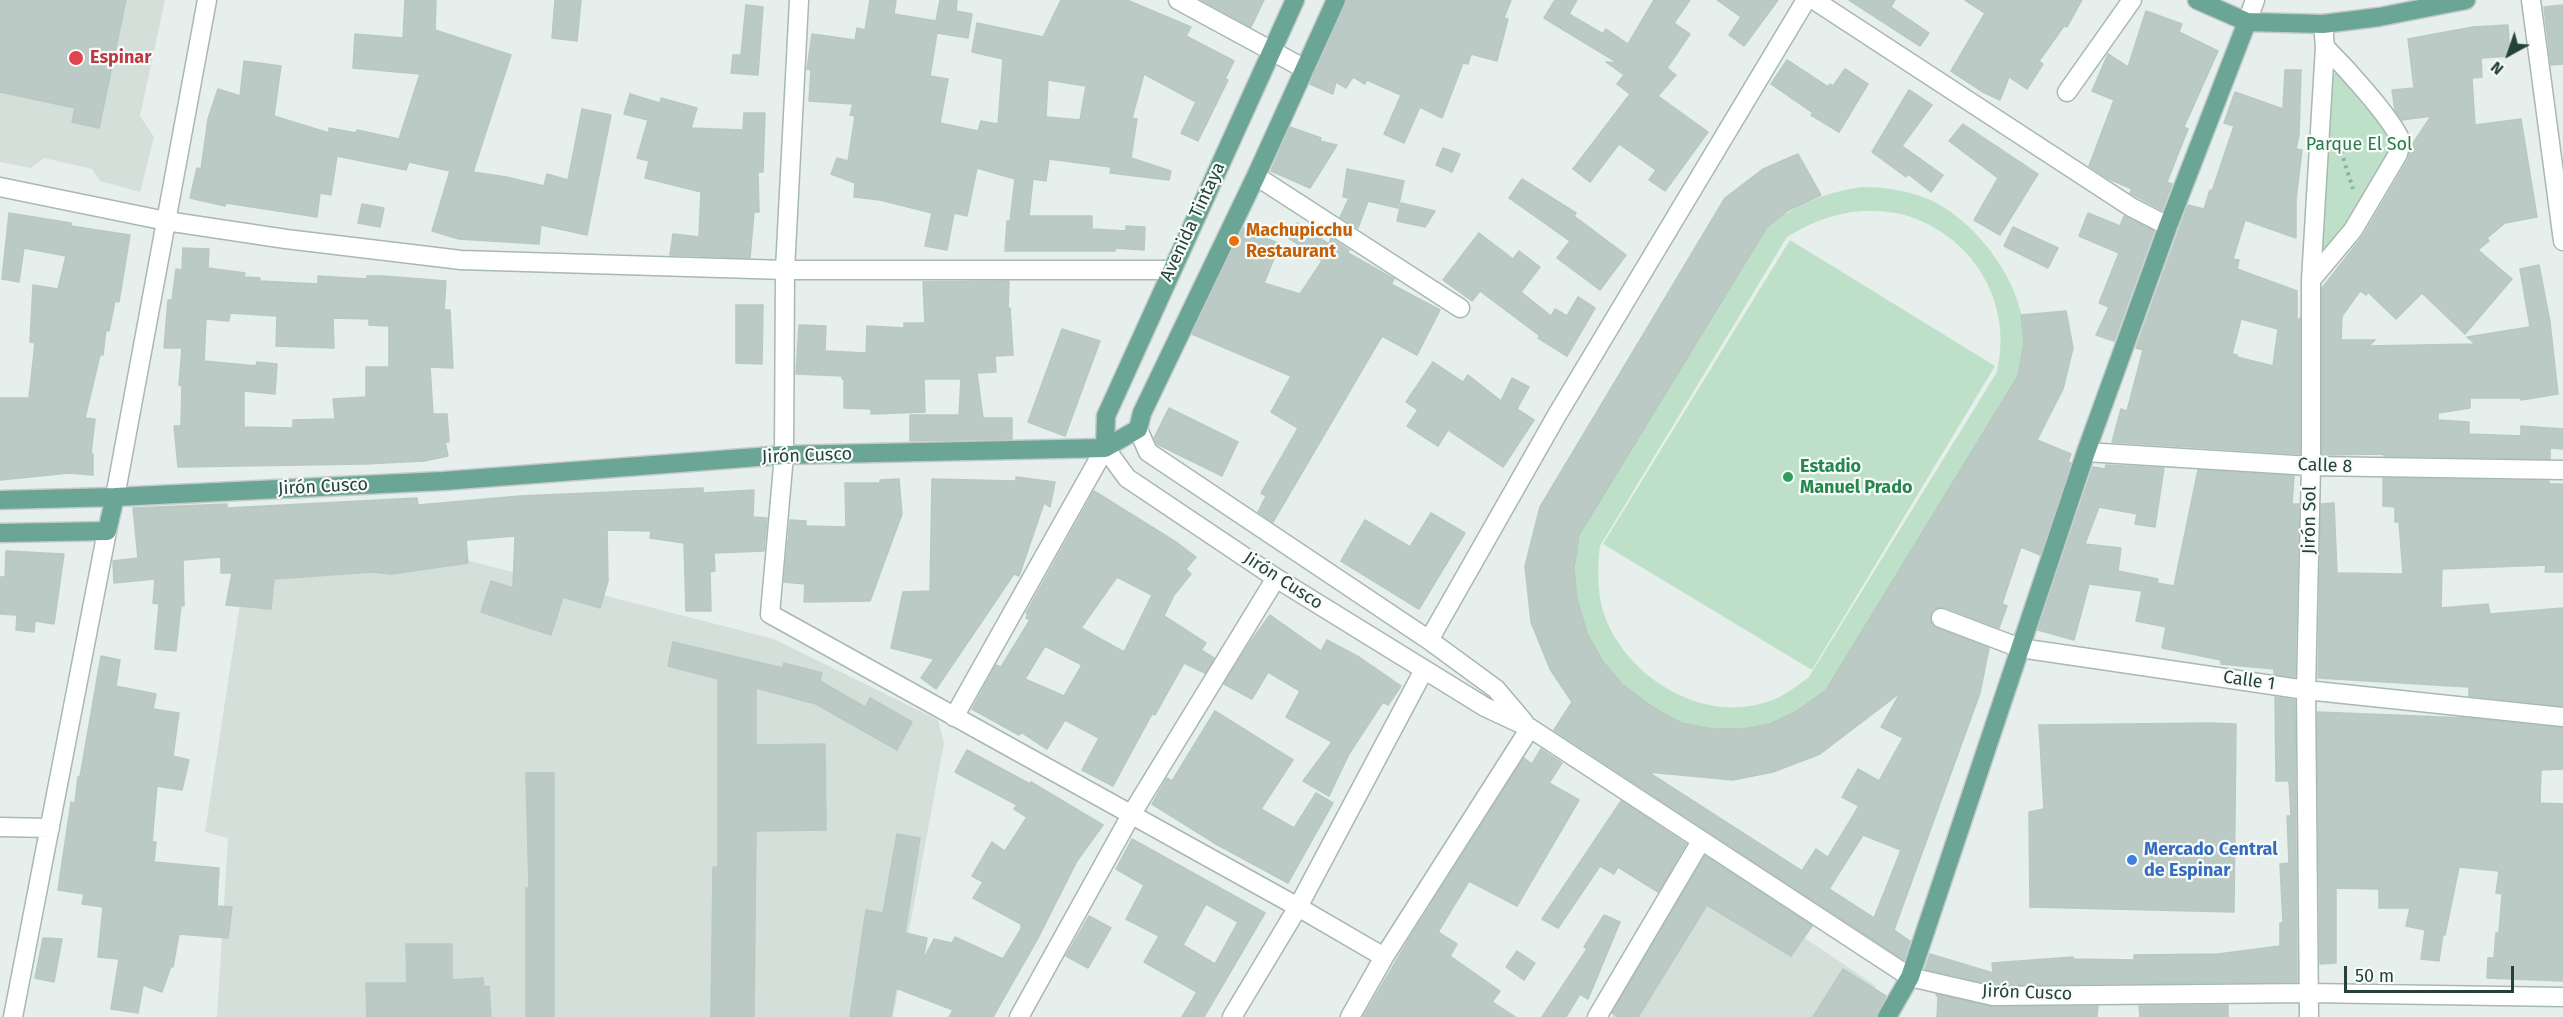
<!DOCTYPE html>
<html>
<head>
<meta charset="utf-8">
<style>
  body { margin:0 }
  #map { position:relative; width:2563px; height:1017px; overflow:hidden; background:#e6efeb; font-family:"Fira Sans",sans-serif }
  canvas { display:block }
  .north { position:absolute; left:2479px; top:24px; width:60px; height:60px; -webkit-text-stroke:4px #f7fbf9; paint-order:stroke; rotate:220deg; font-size:16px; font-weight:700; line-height:24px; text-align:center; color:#24423a }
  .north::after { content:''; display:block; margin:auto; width:21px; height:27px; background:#24423a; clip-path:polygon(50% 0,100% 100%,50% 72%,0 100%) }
  .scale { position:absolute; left:2344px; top:966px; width:170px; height:27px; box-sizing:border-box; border:3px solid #24423a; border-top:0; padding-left:8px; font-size:18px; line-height:21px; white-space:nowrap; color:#24423a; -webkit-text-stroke:4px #f7fbf9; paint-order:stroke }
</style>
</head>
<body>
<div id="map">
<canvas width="2563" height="1017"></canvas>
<div class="north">N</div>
<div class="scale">50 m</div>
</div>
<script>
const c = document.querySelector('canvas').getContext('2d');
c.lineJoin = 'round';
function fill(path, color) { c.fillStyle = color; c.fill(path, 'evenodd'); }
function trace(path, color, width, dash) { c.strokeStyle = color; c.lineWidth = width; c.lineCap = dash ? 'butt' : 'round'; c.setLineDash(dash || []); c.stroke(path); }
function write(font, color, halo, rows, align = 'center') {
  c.font = font + ' "Fira Sans",sans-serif'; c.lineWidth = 4.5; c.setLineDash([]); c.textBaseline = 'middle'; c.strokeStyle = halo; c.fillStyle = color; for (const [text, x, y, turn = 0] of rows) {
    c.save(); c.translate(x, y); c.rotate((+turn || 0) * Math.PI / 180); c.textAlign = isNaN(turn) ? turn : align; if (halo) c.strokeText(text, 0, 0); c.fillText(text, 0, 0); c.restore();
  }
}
fill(new Path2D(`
  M0,0H165L140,116L154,137L140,192L100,181L92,169L44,158L31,168L0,162Z
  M466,560L774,639L938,720L944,743L893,1017H217L228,838L205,832L246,565Z
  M1704,870L1876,986L1857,1017H1612Z`), '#d4dfda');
fill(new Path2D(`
  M2335,73L2342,74L2396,142L2370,193L2321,259L2330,78Z
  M1861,187C1884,187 1906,190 1928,199C1977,220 2028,288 2024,344C2023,355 2020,365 2018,376L1826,690C1809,703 1792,716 1772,724C1759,728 1744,729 1731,729C1715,729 1697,728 1681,723C1632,706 1586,649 1576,598C1573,577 1576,557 1579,535L1767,227C1797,204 1824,193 1861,187ZM1861,211C1878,211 1894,211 1911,217C1976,240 2013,305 1997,372L1809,677C1797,686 1784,696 1770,701C1707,724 1633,682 1607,622C1597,599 1597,570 1600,546L1787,237C1811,222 1833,214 1861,211Z
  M1790,240L1995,366L1812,670L1603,544Z`), '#bfe0c8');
const building = new Path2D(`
  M0,0H126L99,128L72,122L75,108L0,92Z
  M405,0H436L435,30L511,55L473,172L506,177L544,186L547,174L568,180L582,109L611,115L587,235L541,225L539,244L459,239L432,231L450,171L409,162L406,170L337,156L331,195L320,193L317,217L226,203L225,206L190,198L197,168L201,169L208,119L218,89L240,96L244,61L281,66L274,116L329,133V128L356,133L357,130L399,139L420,74L353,68L355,34L403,38Z
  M555,0H581L577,41L552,38Z
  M870,0H896L894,14L936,21L940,0H957L956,11L972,14L968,38L937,33L930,76L948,79L940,123L978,131L981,121L998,124L1003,59L972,52L977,23L1043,37L1061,0H1127L1191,27L1186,36L1234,61L1225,79L1228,80L1198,141L1181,133L1196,102L1144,74L1132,118L1137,119L1131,158L1171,171L1169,180L1110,173L1111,167L1049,159L1046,181L1033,179L1029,216H1092V229L1126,231V226L1145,227L1144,250L1115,248V251H1005L1007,221H1010L1015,179L977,168L967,216L954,213L947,250L925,246L932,213L880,200L854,197L855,183L831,174L837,158L848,161L855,116L850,115L853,104L809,101L811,70L807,69L812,34L855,40L857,28L865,30ZM1048,80L1086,86L1080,120L1046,117Z
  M1202,0H1264L1251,27Z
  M1347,0H1511L1504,18L1508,19L1497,61L1471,54L1468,64L1463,63L1442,118L1420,107L1404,143L1384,134L1401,95L1367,80L1365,84L1353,77L1346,88L1336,82L1333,94L1310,84Z
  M1555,0H1577L1569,14L1603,34L1606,29L1628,44L1654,0H1690L1674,23L1690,34L1667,68L1676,75L1658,96L1708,132L1665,191L1649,180L1656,170L1619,144L1590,182L1573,169L1630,94L1617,84L1624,75L1606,62L1618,63L1544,18Z
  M1717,0H1778L1744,46L1729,35L1741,17Z
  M1849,0H1895L1891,7L1929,33L1920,46Z
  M1965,0H2082L2067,27L2064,26L2039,61L2043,64L2027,89L2009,77L2000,100L1983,92L1951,71L1985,13Z
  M746,5L763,7L758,75L731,73L733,55H741Z
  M2563,5V64L2551,65L2544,7Z
  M2146,11L2182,24L2179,32L2218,51L2184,127L2188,129L2167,182L2172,184L2162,210L2130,193L2132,189L2109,179L2089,166L2114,100L2092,91L2108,54L2128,67Z
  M2508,25L2510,56L2481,58L2482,77L2472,78L2475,125L2521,119L2537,217L2505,223L2487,238L2489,241L2478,250L2512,279L2465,334L2422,293L2396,319L2368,292L2366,295L2360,291L2342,316L2341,340H2375L2369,346L2475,344L2467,337L2530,327L2520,269L2539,265L2550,322L2558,394L2521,400V398H2470V408L2438,413V420L2469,422V434L2521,436V426L2563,429V449L2550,448V459L2384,456V454L2322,455V288L2363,236L2408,160L2412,145L2431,116L2402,120L2395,110L2392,90L2414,88L2408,39L2473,27Z
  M1787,60L1828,87L1830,84L1833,86L1845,69L1868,84L1839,132L1811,115L1813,113L1771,84Z
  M2285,70H2301L2299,135L2296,149L2302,150L2296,200V238L2245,220L2233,259L2239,260L2237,269L2297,291V321L2300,318V454L2112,442L2121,409L2127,411L2143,350L2136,348L2188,205L2204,209L2210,190L2212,191L2234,126L2224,123L2235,92L2283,109ZM2241,319L2278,329L2273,366L2237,357V355L2232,354Z
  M1909,90L1932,105L1902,146L1943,175L1931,192L1908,174L1906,177L1872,152Z
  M630,94L660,103L661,98L697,108L691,128L743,130L744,113H765L763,172H758L759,212H754L750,258L670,255L673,234L699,237L701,192L645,178L649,161L637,158L648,120L624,114Z
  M1963,124L2038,174L2000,235L1974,220L1998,178L1949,141Z
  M1290,127L1321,138L1320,141L1337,145L1310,188L1271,171Z
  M1443,148L1460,154L1452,172L1436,165Z
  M1798,154L1821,195L1789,210L1767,227L1579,535L1574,570L1577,599L1587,633L1603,661L1622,684L1654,708L1681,723L1713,729H1743L1770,724L1797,711L1826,690L2018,376L2024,343L2021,315L2066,311L2073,348L2063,389L2037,440L2071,454L2068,462L2071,463L2040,555L2021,547L2002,604L2007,606L1999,628L1944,607L1934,609L1930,615L1932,625L1936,628L1989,648L1980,693L1894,930L1910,941L1904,960L1554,730L1572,702L1550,669L1531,622L1525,566L1540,507L1725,198L1763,169ZM1900,693L1881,727L1903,738L1879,781L1858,769L1842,797L1859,806L1828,857L1816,849L1802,871L1648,772L1733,780L1773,772L1820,754ZM1863,835L1901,850L1874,918L1829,889Z
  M1347,169L1404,181L1398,208L1368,201L1358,228L1340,217L1349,198L1343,197Z
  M1522,179L1576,213L1574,216L1626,255L1600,290L1557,258L1570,241L1509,198Z
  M1401,203L1435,211L1425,227L1397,221Z
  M362,204L384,208L380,227L358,223Z
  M9,213L71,223V226L90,229L130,235L119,302L115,301L109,331L106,330L103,355H100L85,418L95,419L91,454H93V475L69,473L0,480V398H29L35,343L30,342L33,285L58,289L66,256L24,248L19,282L2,279Z
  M2088,213L2120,226L2124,216L2154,231L2114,341L2096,335L2109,307L2099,303L2119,253L2079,236Z
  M1297,223L1329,244L1331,238L1349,250L1348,253L1394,279L1391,284L1440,310L1417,355L1382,336L1273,522L1258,512L1266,496L1261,493L1298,428L1271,412L1291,376L1192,334L1243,228L1280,244L1264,283L1300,294L1322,261L1287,237Z
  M2013,227L2058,248L2048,268L2004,246Z
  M1479,233L1513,259L1519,251L1540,267L1521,292L1551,316L1555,309L1567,316L1578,297L1595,308L1567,356L1538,338L1540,336L1480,291L1472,301L1443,280Z
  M183,248L209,249L208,268L245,273L244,277L260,278V281L318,284V276L367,279V276H383L446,281L444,310H450L453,368L430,367L433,414H447L449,442H445L448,456L424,461L364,464L178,467L174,426H181L182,386L179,385L182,348H164L168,300H172L176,269L182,270ZM230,313L277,316L276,346L334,348L333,318L369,319V325L389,326V367H366V397L333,399L335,419L293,420V428L244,427V391L275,394L277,364L257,362L256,366L204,361L206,319L229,321Z
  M1009,281L1008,308H1010L1013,355L995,356L996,372L977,373L983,418H1012V439L910,441V415H959L961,379H924L925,412L871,414V409L844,408V379H842V376L796,374L799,325L826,326L825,351L866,353L867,326L904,328V323H925L923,282Z
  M736,305H763L762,364L736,363Z
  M1062,329L1100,341L1065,436L1028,422Z
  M1433,362L1463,382L1468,375L1501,401L1512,378L1529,387L1517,409L1534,420L1503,467L1448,430L1438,446L1407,426L1418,410L1406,402Z
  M1169,408L1238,442L1222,476L1157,444L1154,438Z
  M2106,465L2164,468L2155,527L2135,524L2137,514L2099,507L2085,544L2121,548L2118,571L2158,579L2157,583L2174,586L2198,470L2294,476L2292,504H2299L2295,677L2274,674V669L2221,664V660L2162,648L2166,627L2136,621L2142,591L2089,584L2074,640L2038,630L2093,467L2105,469Z
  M1016,477L1055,482L1050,507L1044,503L1019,576L1014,574L936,689L921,678L934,659L891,648L903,592L930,591L932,479L1016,481Z
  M2383,478L2549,481V484H2563V572H2545L2546,565L2442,569L2441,608L2488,604L2490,614L2563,608V706L2469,696V687L2318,678L2321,504L2334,503L2337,573L2403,574L2399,522H2395V507L2383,506Z
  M899,479L902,514L870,601L804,602L805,584L784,582L790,520L806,521V526L846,527L845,483H880V480Z
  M703,488V493L754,490L753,517L767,518L764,551L714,553L715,571L710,572L711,611H686L684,543L650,538L651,531L607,530L608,581L600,608L563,597L551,635L481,612L491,581L513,588L515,536L466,540L468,563L391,574L373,572L274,579L271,609L226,605L232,573H221V557L183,560L184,606L181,605L176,651L155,649L159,604L153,603L155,579L114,583L113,561L138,558L133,508L227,504V508L417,498L418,505L520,496Z
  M1094,491L1176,542L1196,557L1186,569L1191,574L1174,595L1164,616L1206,643L1201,650L1214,658L1205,673L1184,663L1155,715L1152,714L1113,786L1082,770L1099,738L1065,720L1047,749L1021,732L1019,735L972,709L996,665L1001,667L1030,620L1026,618L1028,614L1026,613ZM1117,577L1152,595L1124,652L1081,628ZM1045,646L1082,665L1064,696L1025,679Z
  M1431,513L1465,533L1419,609L1341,561L1365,520L1410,547Z
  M6,551L64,554L54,624L35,621L34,632L16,630L17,615L0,614V577H5Z
  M1270,615L1321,651L1327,640L1359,657L1401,686L1388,705L1383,702L1349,754L1329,796L1303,781L1332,742L1286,717L1300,691L1268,672L1252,699L1224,684L1251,641Z
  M673,642L783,668L784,663L822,673L820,681L865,707L870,698L912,722L897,750L816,704L756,688V745L825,744L826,830L756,831L754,1017H711L713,867H718V679L668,666Z
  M101,656L120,660L116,686L156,694L153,709L179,713L173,756L189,760L182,790L157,786L152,842H156L154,862L219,868L217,906L232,907L228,938L179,934L173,967L171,966L162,992L143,985L138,1013L111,1009L119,959L98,957L103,907L82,904L84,894L58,890L71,802L75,803L78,777H80Z
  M2275,697L2295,700L2297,982L1994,985L1925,969L1930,954L1993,973L1992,963L2073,957V959L2134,960V955L2218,954L2280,946V923H2283L2280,864L2289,863L2287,816H2291L2289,781H2276Z
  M1215,711L1293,760L1261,809L1294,828L1316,793L1333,803L1288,883L1216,844L1152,804L1167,778L1172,781Z
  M2317,712L2468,718L2563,728V769L2541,770L2540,803L2563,804V981L2487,978L2488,958H2494L2496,933H2499L2502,894L2496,893L2499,871L2459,867L2445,935L2443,934L2439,961L2421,959L2425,930L2406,926L2410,908H2379V889L2336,888V963L2320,964Z
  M2210,723L2236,724L2234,912L2030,907L2029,812L2044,809L2039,725Z
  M1541,749L1562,763L1549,783L1579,800L1517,906L1469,881L1438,932L1457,944L1450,956L1500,991L1492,1002L1515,1017H1363L1411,936L1524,758L1532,764Z
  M967,750L1030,784L1031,782L1103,825L1077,861L1037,940L993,1017H949L953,1010L896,988L891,1017H850L866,910L883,913L897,834L920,838L905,933L927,938L923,960L934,939L952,943L955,937L1003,959L1021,929V924L973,898L983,882L972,876L992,842L1005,851L1027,817L1014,809L1017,805L955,772Z
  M526,773H554V1017H526V888H529Z
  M1621,801L1686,844L1658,892L1618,867L1614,874L1600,866L1558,928L1542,919Z
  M1132,839L1265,913L1204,1017H1182L1197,992L1144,962L1159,936L1126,919L1144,885L1116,869ZM1206,904L1238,922L1215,964L1183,945Z
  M1705,856L1812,926L1791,956L1707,905L1638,1017H1618L1612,1013Z
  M1604,915L1620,922L1588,999L1580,994L1566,1017H1542L1587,949L1584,947Z
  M1089,916L1111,928L1088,968L1066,956Z
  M43,938L62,939L54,982L35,978Z
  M406,944H452V980L483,978L484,987L489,986L491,1017H367L366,983H407Z
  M1517,951L1535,963L1524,980L1506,967Z
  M1843,969L1886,996L1876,1017H1813Z
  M1936,994L1993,1007L2098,1006L2097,1017H1937L1938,997Z
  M2228,1005V1017H2140L2139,1006Z`);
fill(building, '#bbcac4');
trace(building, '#b8c9c2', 1.5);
const minor = new Path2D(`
  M799,0L785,270L784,455L770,614L1298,907L1384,957
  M1178,0L1305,69
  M1814,0L2131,207L2168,226
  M2531,0L2563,241
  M2247,22L2255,0
  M2067,92L2132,0
  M1256,176L1460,308
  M0,187L166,221L286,239L461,260L785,270H1170
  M2311,280L2353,230L2398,154L2401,141C2391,117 2345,67 2325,47
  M1138,429L1148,452L1429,640L1496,689L1524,722
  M2086,452L2311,466L2563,470
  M115,497L207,0
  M1941,618L2020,648L2306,690L2563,717
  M1429,640L1557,415L1806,0
  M954,717L1105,448L1127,478L1276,578L1485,707L1530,728L1910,977L1993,996L2309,993L2563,997
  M0,827L50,828
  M13,1017L107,531
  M1019,1017L1131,815L1276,578
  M1232,1017L1298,907L1424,670
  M1350,1017L1384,957L1530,728
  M1597,1017L1701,841
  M2309,1017L2306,690L2311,466V280L2325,47L2323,24`);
const major = new Path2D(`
  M2197,0L2247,22L2323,24L2379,17L2466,0
  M1105,448L1106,416L1295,0
  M0,500L115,497L443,481L784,455L1105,448L1138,429L1142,413L1256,176L1336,0
  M0,533L107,531L115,497
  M1887,1017L1910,977L2086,452L2168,226L2247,22`);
trace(minor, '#a8b8b2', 21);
trace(major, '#c2cac8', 21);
trace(new Path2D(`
  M2341,151L2353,189`), '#86b3a5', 4, [3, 4.5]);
trace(minor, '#fff', 18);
trace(major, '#6aa596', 18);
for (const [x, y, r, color] of [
  [76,58,8,"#e0444e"],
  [1234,241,6,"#e8710a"],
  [1788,477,6,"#2e9e5b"],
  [2132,860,6,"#3f7fe0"]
]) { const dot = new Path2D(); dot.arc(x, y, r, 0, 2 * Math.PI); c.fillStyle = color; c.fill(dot); trace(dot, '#f7fbf9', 2); }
write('bold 18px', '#be3a42', '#f7fbf9', [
  ["Espinar",90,58]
], 'left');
write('18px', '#2d7a4b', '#f7fbf9', [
  ["Parque El Sol",2359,145]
]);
write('18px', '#24423a', '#f7fbf9', [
  ["Avenida Tintaya",1193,222,-65],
  ["Jirón Cusco",807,456,-2],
  ["Calle 8",2325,466,2],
  ["Jirón Cusco",323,487,-3],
  ["Jirón Sol",2310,520,-89],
  ["Jirón Cusco",1283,581,33],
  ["Calle 1",2249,681,8],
  ["Jirón Cusco",2027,993,2]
]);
write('bold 18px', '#c56008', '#f7fbf9', [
  ["Machupicchu",1246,231],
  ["Restaurant",1246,252]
], 'left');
write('bold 18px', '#27864d', '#f7fbf9', [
  ["Estadio",1800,467],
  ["Manuel Prado",1800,488]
], 'left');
write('bold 18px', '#366cbe', '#f7fbf9', [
  ["Mercado Central",2144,850],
  ["de Espinar",2144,871]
], 'left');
</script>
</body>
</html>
